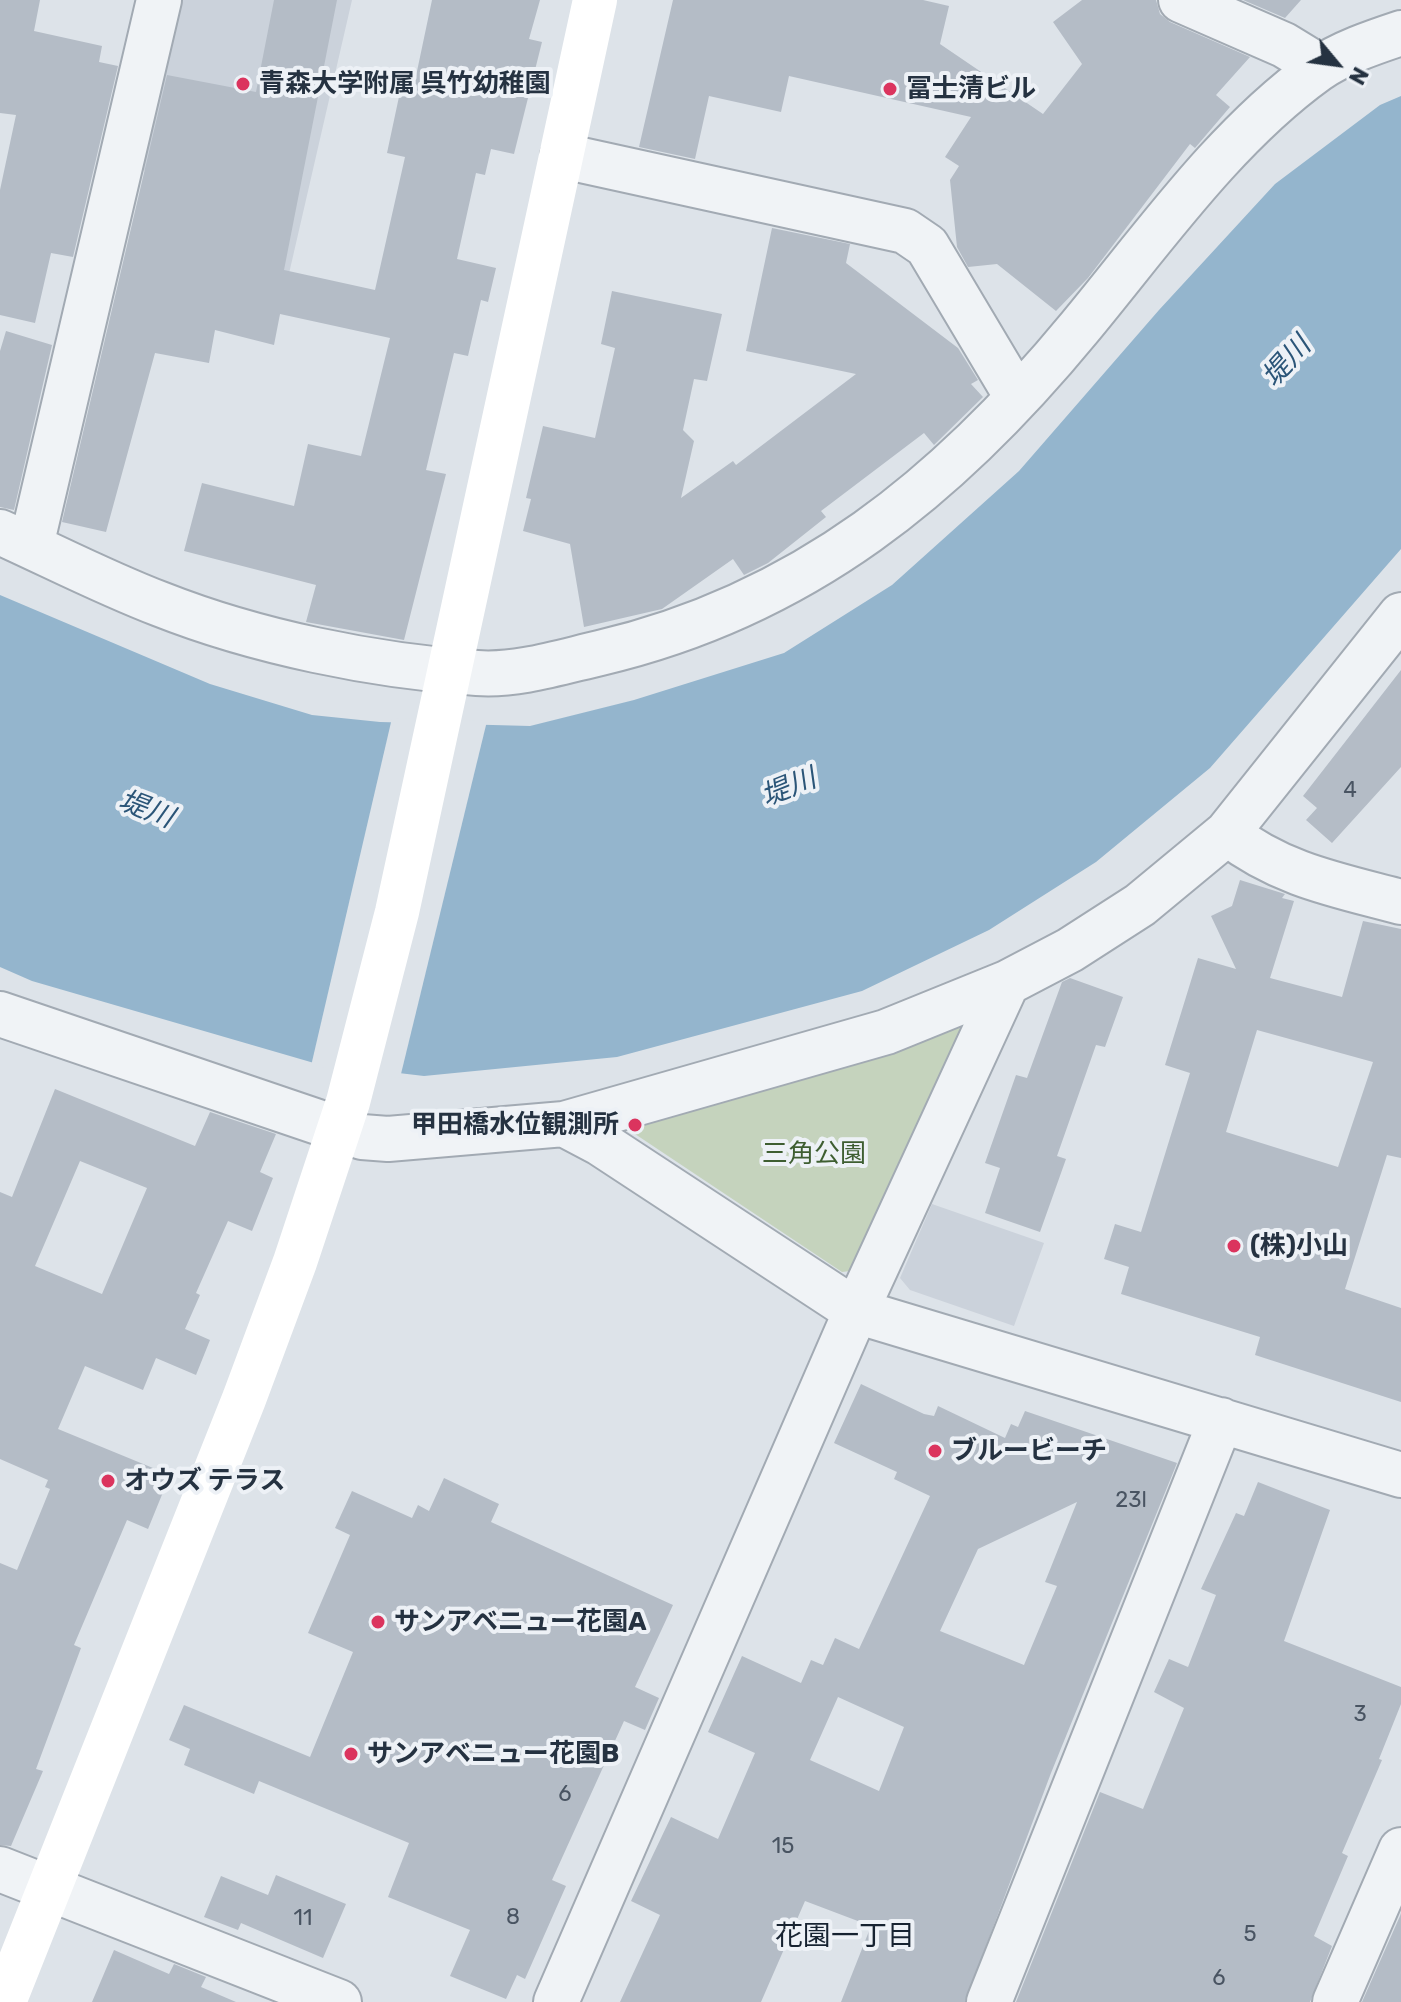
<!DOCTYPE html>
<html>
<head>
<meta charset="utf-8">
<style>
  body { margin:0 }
  #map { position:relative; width:1401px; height:2002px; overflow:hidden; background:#dde3e9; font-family:Rubik,sans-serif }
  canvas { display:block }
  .north { position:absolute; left:1297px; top:24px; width:80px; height:80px; -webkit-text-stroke:6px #edf1f6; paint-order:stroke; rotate:119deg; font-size:22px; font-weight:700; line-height:32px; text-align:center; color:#253241 }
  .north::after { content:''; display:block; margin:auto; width:28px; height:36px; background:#253241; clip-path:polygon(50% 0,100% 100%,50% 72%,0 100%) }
</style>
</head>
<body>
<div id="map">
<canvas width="1401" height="2002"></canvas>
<div class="north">N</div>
</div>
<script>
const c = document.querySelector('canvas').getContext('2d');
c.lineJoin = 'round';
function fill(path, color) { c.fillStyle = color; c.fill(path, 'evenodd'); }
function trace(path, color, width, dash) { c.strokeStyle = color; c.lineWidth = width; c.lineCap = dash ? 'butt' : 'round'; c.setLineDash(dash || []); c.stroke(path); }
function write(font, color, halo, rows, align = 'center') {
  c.font = font + ' Rubik,"Noto Sans JP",sans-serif'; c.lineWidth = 8; c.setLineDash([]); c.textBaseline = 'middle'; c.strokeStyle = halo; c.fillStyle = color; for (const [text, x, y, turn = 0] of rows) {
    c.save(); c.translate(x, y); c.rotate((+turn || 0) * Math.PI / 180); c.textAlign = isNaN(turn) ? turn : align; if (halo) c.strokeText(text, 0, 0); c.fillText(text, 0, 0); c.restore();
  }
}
fill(new Path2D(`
  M172,0H352L279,317L188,297L213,187L134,168Z
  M932,1204L1044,1243L1014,1326L910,1290L900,1278Z`), '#cbd2db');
fill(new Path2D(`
  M952,1021L961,1027L959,1036L850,1271L842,1272L620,1124Z`), '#c5d3bd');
fill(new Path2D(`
  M1401,96V549L1210,768L1096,862L989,930L862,991L617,1057L424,1076L314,1063L32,981L0,967V595L210,684L312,715L380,722L530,726L634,700L784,653L892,585L1019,471L1159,310L1275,184L1380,105Z`), '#94b5cd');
fill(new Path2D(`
  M392,718L487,721L400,1078L311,1066Z`), '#dde3e9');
fill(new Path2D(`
  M0,0H40L34,31L102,46L99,62L118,66L73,257L51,253L35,323L0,315V190L16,115L0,113Z
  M274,0H337L284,270L375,290L405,157L387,153L400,92L412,95L432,0H540L529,39L542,42L514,154L491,149L485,175L476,173L457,259L496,268L488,302L481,300L468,356L454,353L426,470L446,474L404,640L306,622L316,585L184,551L202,483L294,506L308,444L361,456L390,338L280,314L274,345L215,330L209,363L155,353L106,532L62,522L167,75L256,92Z
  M673,0H923L949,6L940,44L1043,114L1082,64L1053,22L1082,0H1156L1160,14L1170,22L1250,57L1216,95L1230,107L1195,148L1190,144L1088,278L1056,311L997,264L968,267L957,247L950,180L959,166L945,157L971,117L789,76L781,112L709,96L695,159L639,147Z
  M1243,0H1301L1285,18Z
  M772,228L850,244L846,263L958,348L978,380L971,384L983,397L934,445L924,433L821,511L826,517L768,563L744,575L733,559L662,609L584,627L570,544L523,531L531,499L526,498L543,426L595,438L615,348L601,344L612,291L722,314L707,381L694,379L683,430L694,441L681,498L733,461L736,465L856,374L746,351Z
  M6,331L52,345L14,510L0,507V351Z
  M1401,670V767L1332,843L1306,820L1317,808L1303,796Z
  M1240,880L1285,894L1282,898L1294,901L1270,978L1342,997L1363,921L1401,929V1158L1387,1155L1345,1289L1401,1308V1402L1255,1355L1260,1337L1121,1294L1129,1267L1104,1259L1115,1224L1141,1232L1190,1073L1165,1065L1198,958L1236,969L1211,916L1232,906ZM1257,1030L1373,1062L1338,1167L1226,1132Z
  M1070,978L1123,997L1105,1047L1096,1045L1057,1156L1066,1159L1040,1232L985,1213L1000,1168L985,1163L1016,1075L1027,1078L1062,982Z
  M55,1089L195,1146L210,1112L276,1134L260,1172L273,1178L252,1231L228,1221L196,1293L200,1295L185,1329L210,1340L196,1375L156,1358L143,1390L85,1366L58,1429L170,1475L148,1529L127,1520L74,1645L81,1648L36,1769L43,1771L11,1846L0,1845V1563L17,1570L50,1489L45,1487L48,1480L0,1459V1192L12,1197ZM80,1161L147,1188L102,1294L35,1266Z
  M861,1384L924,1414L934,1416L938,1406L1005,1438L1011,1424L1018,1427L1025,1411L1177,1463L1051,1773L965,2002H841L871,1926L805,1901L761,2002H620L660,1915L631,1901L671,1817L718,1839L755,1753L708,1732L742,1656L801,1683L811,1660L823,1665L835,1638L859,1649L930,1496L894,1479L897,1472L834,1443ZM1077,1502L1045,1582L1057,1586L1024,1665L940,1631L978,1549ZM838,1697L904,1727L879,1791L810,1760Z
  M444,1478L499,1504L491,1522L673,1605L635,1687L659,1698L645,1730L624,1721L552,1880L566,1886L525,1979L517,1975L506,1999L450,1976L470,1930L388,1897L409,1843L259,1781L254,1794L184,1765L190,1749L169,1740L184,1705L310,1757L353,1652L308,1633L350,1535L335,1528L352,1491L412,1518L418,1505L429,1511Z
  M1258,1482L1330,1510L1284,1641L1401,1687V1704L1379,1759L1382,1760L1342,1853L1348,1856L1314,1936L1332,1946L1310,2002H1016L1100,1792L1143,1809L1184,1708L1154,1692L1169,1659L1188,1667L1216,1595L1201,1589L1236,1513L1244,1516Z
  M276,1875L346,1904L323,1958L241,1923L238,1930L204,1917L221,1876L268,1895Z
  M1401,1913V2002H1362L1400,1916Z
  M114,1950L169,1974L174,1964L206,1977L201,1987L236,2002H92Z`), '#b4bcc6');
const street = new Path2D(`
  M1181,0L1284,45L1320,67
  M563,156L905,231L927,246L1017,397
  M0,532C53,556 105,583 160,604C256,642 374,666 477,673C517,676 561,662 600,653C804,605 949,486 1080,327C1153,239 1224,137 1317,70C1341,53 1374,42 1401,33
  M31,546L159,0
  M1227,833C1281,875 1337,885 1401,902
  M0,1014L362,1137L388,1139L564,1124L886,1032L1007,983L1070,950L1140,905L1227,833L1401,615
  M564,1124L600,1143L856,1311L1401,1475
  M0,1869L339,2002
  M556,2002L856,1311L1007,983
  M989,2002L1221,1420
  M1335,2002L1401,1850`);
trace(street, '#a2aab3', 48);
trace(street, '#f0f3f6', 44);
trace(new Path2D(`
  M4,2002L244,1399L295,1262L348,1102L397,912L595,0`), '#fff', 44);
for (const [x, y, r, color] of [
  [243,84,8,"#db345e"],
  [890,89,8,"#db345e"],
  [635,1125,8,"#db345e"],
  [1234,1246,8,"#db345e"],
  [935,1451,8,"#db345e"],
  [108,1481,8,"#db345e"],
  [378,1622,8,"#db345e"],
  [351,1754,8,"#db345e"]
]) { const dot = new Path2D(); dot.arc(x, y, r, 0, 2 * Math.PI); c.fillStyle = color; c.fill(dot); trace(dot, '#edf1f6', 3); }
write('22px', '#495462', null, [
  ["4",1350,791],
  ["23l",1131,1501],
  ["3",1360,1715],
  ["6",565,1795],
  ["15",783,1847],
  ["8",513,1918],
  ["11",303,1919],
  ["5",1250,1935],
  ["6",1219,1979]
]);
write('bold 26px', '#253241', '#edf1f6', [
  ["青森大学附属 呉竹幼稚園",259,84],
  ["冨士清ビル",906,89],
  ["甲田橋水位観測所",619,1125,"right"],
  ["(株)小山",1250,1246],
  ["ブルービーチ",951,1451],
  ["オウズ テラス",124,1481],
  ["サンアベニュー花園A",394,1622],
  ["サンアベニュー花園B",367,1754]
], 'left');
write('26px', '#3e5e31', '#edf1f6', [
  ["三角公園",814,1154]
]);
write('italic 28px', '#2b5578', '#edf1f6', [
  ["堤川",1287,362,-48],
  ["堤川",789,788,-22],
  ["堤川",146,810,21]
]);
write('28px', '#172331', '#edf1f6', [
  ["花園一丁目",845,1937]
]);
</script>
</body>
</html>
